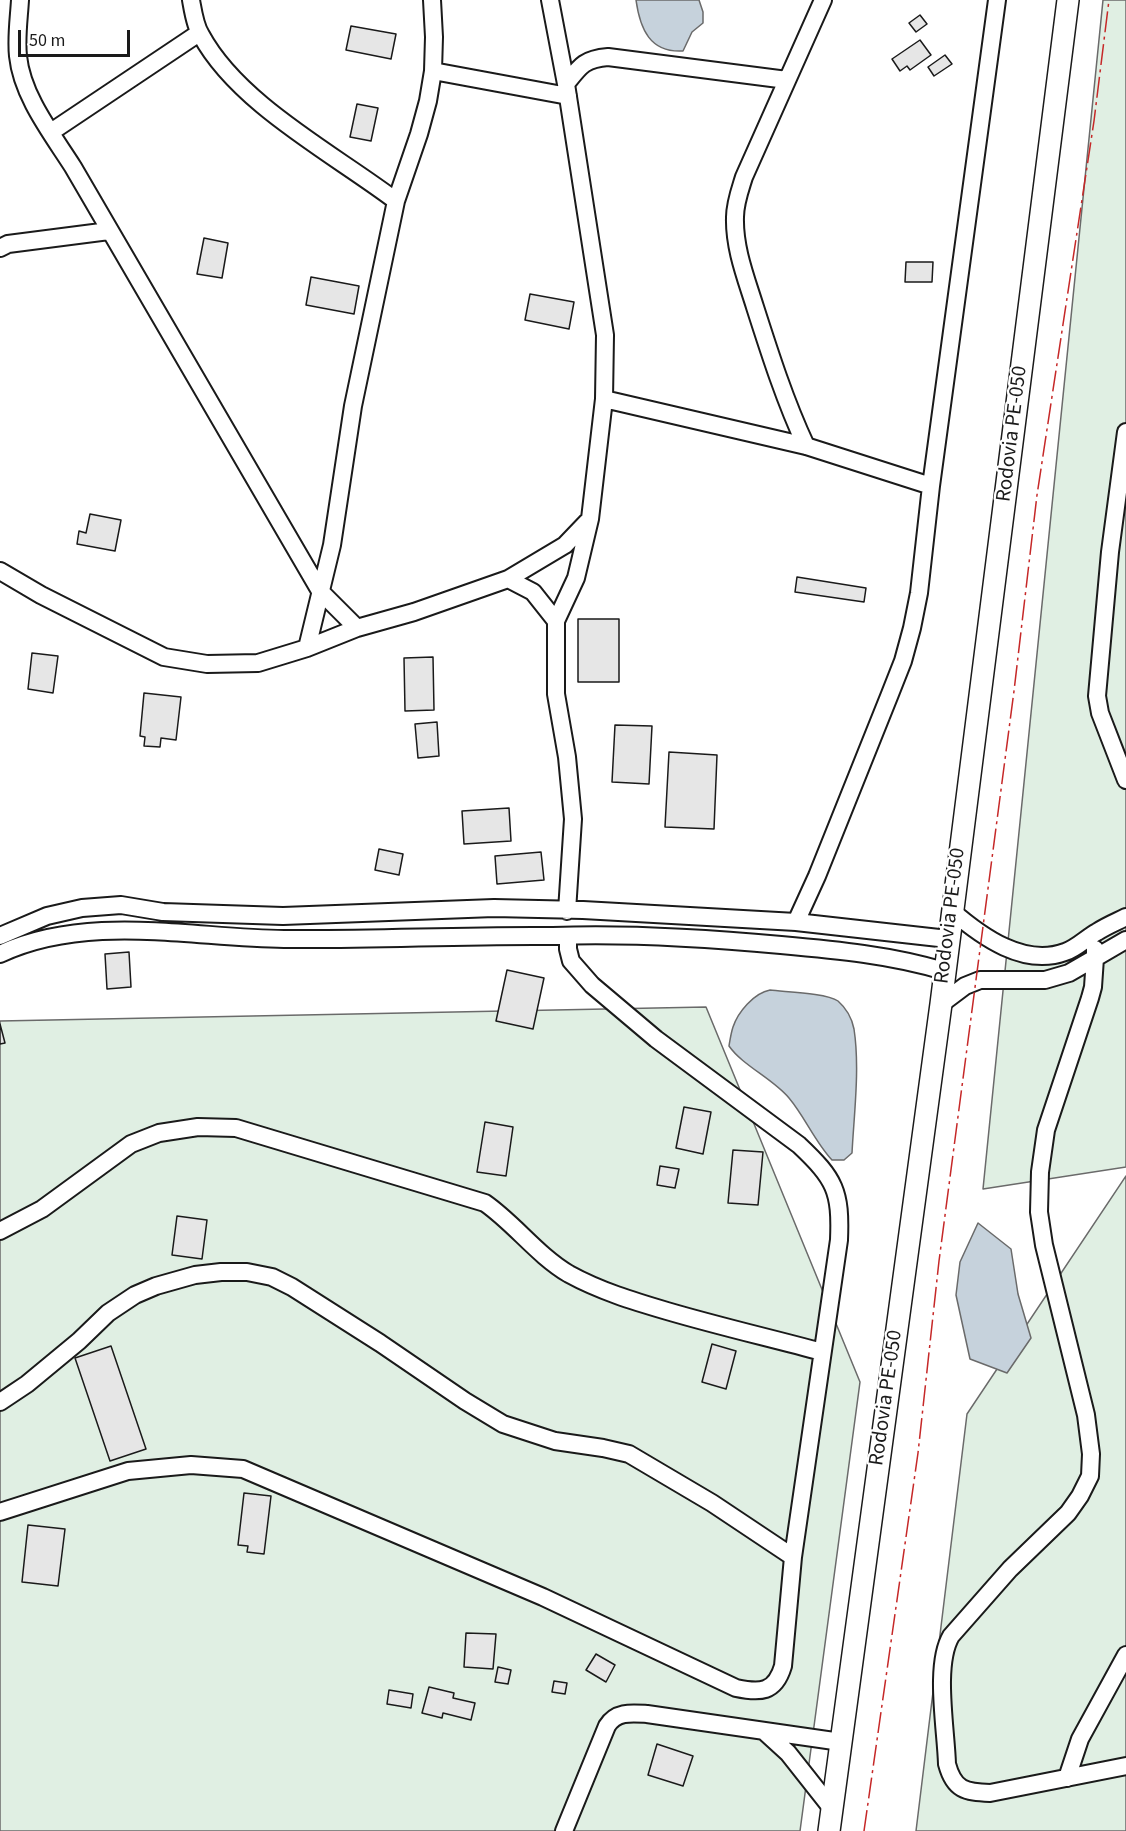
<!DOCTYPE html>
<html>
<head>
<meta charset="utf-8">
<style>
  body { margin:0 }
  #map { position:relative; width:1126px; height:1831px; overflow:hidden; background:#fff; font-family:"Source Sans 3",sans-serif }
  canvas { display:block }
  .scale { position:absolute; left:18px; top:30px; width:112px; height:27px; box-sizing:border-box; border:3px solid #1a1a1a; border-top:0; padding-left:8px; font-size:18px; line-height:21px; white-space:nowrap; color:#1a1a1a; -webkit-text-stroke:4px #fff; paint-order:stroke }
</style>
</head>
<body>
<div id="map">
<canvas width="1126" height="1831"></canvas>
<div class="scale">50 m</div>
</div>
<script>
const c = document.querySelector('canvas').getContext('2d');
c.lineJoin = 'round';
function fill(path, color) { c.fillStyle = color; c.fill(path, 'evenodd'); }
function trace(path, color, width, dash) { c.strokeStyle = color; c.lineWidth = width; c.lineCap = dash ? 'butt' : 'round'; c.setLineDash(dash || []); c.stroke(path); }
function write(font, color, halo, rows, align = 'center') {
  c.font = font + ' "Source Sans 3",sans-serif'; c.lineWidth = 4.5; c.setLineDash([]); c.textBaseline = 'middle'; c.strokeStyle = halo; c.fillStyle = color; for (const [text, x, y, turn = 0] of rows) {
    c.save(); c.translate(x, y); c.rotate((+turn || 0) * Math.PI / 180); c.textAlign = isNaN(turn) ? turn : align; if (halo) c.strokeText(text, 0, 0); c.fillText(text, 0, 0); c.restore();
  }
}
const green = new Path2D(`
  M1103,0H1126V1167L983,1189Z
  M706,1007L860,1382L800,1831H0V1021Z
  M1126,1176V1831H916L967,1414Z`);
fill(green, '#e0efe3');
trace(green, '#6a6a6a', 1.5);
const water = new Path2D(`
  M636,0H699L703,12V23L692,32L683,51C650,53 640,29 636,0Z
  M770,990C785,992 826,993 838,1001C846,1008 852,1019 854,1029C860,1068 854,1114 852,1153L844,1160H832C815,1142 805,1117 789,1098C772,1078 743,1066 729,1046C730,1040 731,1033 733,1027C738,1012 754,993 770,990Z
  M978,1223L1011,1249L1018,1294L1031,1338L1007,1373L970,1359L956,1295L960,1262Z`);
fill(water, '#c6d2dc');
trace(water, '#6a6a6a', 1.5);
const building = new Path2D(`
  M920,15L927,24L916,32L909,23Z
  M351,26L396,34L391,59L346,50Z
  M920,40L931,55L910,70L907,66L900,71L892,59Z
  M945,55L952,64L934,76L928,67Z
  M357,104L378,108L371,141L350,137Z
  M204,238L228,243L222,278L197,274Z
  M906,262H933L932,282H905Z
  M311,277L359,286L354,314L306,305Z
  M530,294L574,302L569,329L525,320Z
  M90,514L121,520L115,551L77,544L79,531L86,533Z
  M797,577L866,588L864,602L795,592Z
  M578,619H619V682H578Z
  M32,653L58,656L53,693L28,689Z
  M433,657L434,710L405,711L404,658Z
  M144,693L181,697L176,740L161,738L160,747L144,746L145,737L140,736Z
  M437,722L439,756L418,758L415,724Z
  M615,725L652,726L649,784L612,782Z
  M669,752L717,755L714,829L665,827Z
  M509,808L511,841L464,844L462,811Z
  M379,849L403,854L399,875L375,870Z
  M541,852L544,880L497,884L495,856Z
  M129,952L131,987L107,989L105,954Z
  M507,970L544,978L533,1029L496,1021Z
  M0,1024L5,1043L0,1044Z
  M684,1107L711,1112L703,1154L676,1148Z
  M485,1122L513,1127L506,1176L477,1172Z
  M733,1150L763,1152L758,1205L728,1203Z
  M660,1166L679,1169L675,1188L657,1185Z
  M177,1216L207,1220L202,1259L172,1255Z
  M712,1344L736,1351L726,1389L702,1382Z
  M111,1346L146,1449L110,1461L75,1358Z
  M244,1493L271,1496L264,1554L247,1552L248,1546L238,1545Z
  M28,1525L65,1529L58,1586L22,1582Z
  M466,1633L496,1634L493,1669L464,1667Z
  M596,1654L615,1665L606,1682L586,1670Z
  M498,1667L511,1670L508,1684L495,1682Z
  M554,1681L567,1683L565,1694L552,1692Z
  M429,1687L454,1693L453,1698L475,1703L471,1720L443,1713L442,1718L422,1713Z
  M389,1690L413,1694L411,1708L387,1704Z
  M657,1744L693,1756L683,1786L648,1775Z`);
fill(building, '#e6e6e6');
trace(building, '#1a1a1a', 1.5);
const minor = new Path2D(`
  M20,0C19,18 16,37 18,56C22,96 52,134 73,167L320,591L357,628
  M191,0C193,11 195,26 201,35C238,104 334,154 396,201
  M550,0L566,84L605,335L604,399L590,519L576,578L556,621V694L567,757L573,819L567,911
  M433,71L568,96
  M566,84C580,66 584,59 608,57L787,80
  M51,132L199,33
  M0,248L8,244L109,231
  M604,399L806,446L931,486
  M1126,432L1110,552L1097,696L1100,713L1126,780
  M806,446C785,401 770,354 755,307C746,278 734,248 735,217C735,203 740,190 744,177L823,0
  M0,571L41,595L164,657L207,664L258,663L307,648L357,628L414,612L508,579L565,545L587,522
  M508,579L533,592L556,621
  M307,648L332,545L353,406L396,201L419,134L428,101L433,71L434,37L432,0
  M952,911C982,937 1024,967 1065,952C1077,948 1086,938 1097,932C1106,926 1116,922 1126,917
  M796,922L817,876L890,694L903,661L912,628L919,593L931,486L997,0
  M0,936L47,916L82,908L121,905L163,912L283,916L494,908L583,910L796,922L948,939
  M1126,940L1095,958L1093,987L1090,998L1046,1130L1040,1172L1039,1212L1044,1245L1086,1415L1091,1454L1090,1476L1080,1496L1068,1513L1010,1569L951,1636C934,1665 946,1729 947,1764C954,1790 965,1792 990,1793L1126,1766
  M0,954C88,913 191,938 284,939C374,940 463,935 553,936C629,933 705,938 781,945C836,950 891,955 944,971
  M941,1004L965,986L980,980H1045L1069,973L1095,958V949
  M0,1231L42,1209L131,1144L159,1133L198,1127L236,1128L485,1203C515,1224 537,1255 569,1274C600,1291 633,1301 667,1311C718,1326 770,1338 822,1352
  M0,1402L27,1384L79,1341L108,1313L135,1295L156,1286L195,1275L221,1272H247L272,1277L292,1287L380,1343L465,1401L503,1424L555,1441L603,1448L629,1454L712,1503L793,1557
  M0,1512L128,1471L191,1465L243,1469L543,1597L736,1688C760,1693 775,1693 783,1666L793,1557L839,1240C841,1191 835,1179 799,1145L656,1039L592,985L571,961L568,949V936
  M765,1732L788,1753L833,1810
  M1067,1778L1080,1739L1126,1655
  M564,1831L607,1726C616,1711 632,1713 647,1714L841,1742`);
const major = new Path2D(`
  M829,1831L941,1004L1068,0`);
trace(minor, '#1a1a1a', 20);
trace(major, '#1a1a1a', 24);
trace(minor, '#fff', 16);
trace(major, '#fff', 21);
trace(new Path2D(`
  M864,1831L918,1453L939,1261L1014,691L1037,495L1094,121L1109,0`), '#c62828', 1.5, [21, 4.5, 3, 4.5]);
write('21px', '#1a1a1a', '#fff', [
  ["Rodovia PE-050",1013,434,-83],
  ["Rodovia PE-050",951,916,-83],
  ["Rodovia PE-050",887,1398,-82]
]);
</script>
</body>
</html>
